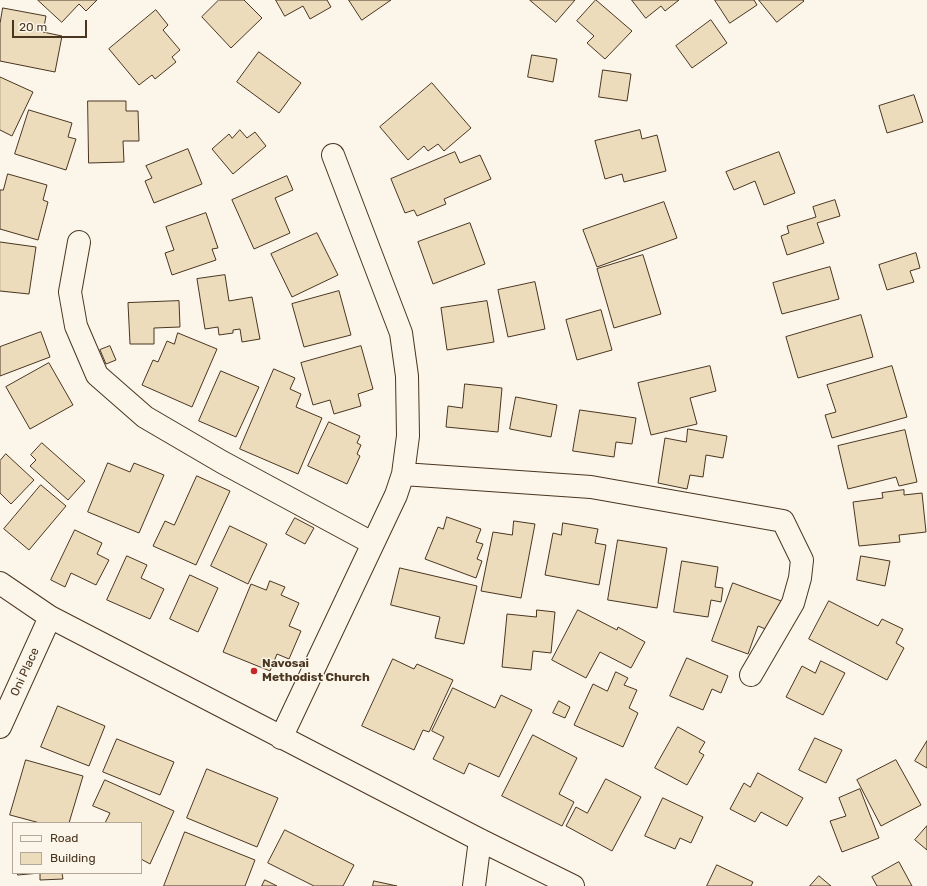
<!DOCTYPE html>
<html>
<head>
<meta charset="utf-8">
<style>
  body { margin:0 }
  #map { position:relative; width:927px; height:886px; overflow:hidden; background:#fbf6e9; font-family:Rubik,sans-serif }
  canvas { display:block }
  .legend { position:absolute; left:12px; top:822px; width:130px; height:52px; box-sizing:border-box; background:#fbf6e9; border:1px solid #b4a999; margin:0; padding:5px 7px; list-style:none; font-size:12px; color:#4a3520 }
  .legend li { display:flex; align-items:center; gap:8px; height:20px }
  .legend b { width:20px; border:1px solid #b4a999 }
  .scale { position:absolute; left:12px; top:20px; width:75px; height:18px; box-sizing:border-box; border:2px solid #4a3520; border-top:0; padding-left:5px; font-size:12px; line-height:14px; white-space:nowrap; color:#4a3520; -webkit-text-stroke:3px #fbf6e9; paint-order:stroke }
</style>
</head>
<body>
<div id="map">
<canvas width="927" height="886"></canvas>
<ul class="legend">
<li><b style="height:5px;background:#fbf6e9"></b>Road</li>
<li><b style="height:11px;background:#ecdcbc"></b>Building</li>
</ul>
<div class="scale">20 m</div>
</div>
<script>
const c = document.querySelector('canvas').getContext('2d');
c.lineJoin = 'round';
function fill(path, color) { c.fillStyle = color; c.fill(path, 'evenodd'); }
function trace(path, color, width, dash) { c.strokeStyle = color; c.lineWidth = width; c.lineCap = dash ? 'butt' : 'round'; c.setLineDash(dash || []); c.stroke(path); }
function write(font, color, halo, rows, align = 'center') {
  c.font = font + ' Rubik,sans-serif'; c.lineWidth = 3; c.setLineDash([]); c.textBaseline = 'middle'; c.strokeStyle = halo; c.fillStyle = color; for (const [text, x, y, turn = 0] of rows) {
    c.save(); c.translate(x, y); c.rotate((+turn || 0) * Math.PI / 180); c.textAlign = isNaN(turn) ? turn : align; if (halo) c.strokeText(text, 0, 0); c.fillText(text, 0, 0); c.restore();
  }
}
const building = new Path2D(`
  M38,0H97L86,11L79,4L62,22Z
  M219,0H244L262,18L231,48L202,17Z
  M276,0H327L331,7L310,19L303,6L285,16Z
  M349,0H391L362,20Z
  M530,0H575L556,22Z
  M596,0L632,31L605,59L587,43L594,36L577,21Z
  M632,0H679L665,11L661,6L646,18Z
  M715,0H754L757,5L730,23Z
  M759,0H803L804,1L777,22Z
  M3,8L46,16L43,32L62,36L55,72L0,61V24Z
  M156,10L168,25L163,30L180,50L172,57L176,62L155,79L152,75L139,85L109,49Z
  M711,20L727,43L692,68L676,46Z
  M259,52L301,83L279,113L237,82Z
  M532,55L557,59L553,82L528,77Z
  M603,70L631,74L627,101L599,97Z
  M0,77L33,92L12,136L0,130Z
  M432,83L471,128L444,151L438,144L428,151L424,146L408,160L380,127Z
  M914,95L923,122L887,133L879,106Z
  M88,101H126V111H138L139,141H123L124,162L89,163Z
  M29,110L72,123L68,137L76,139L66,170L15,154Z
  M240,130L247,138L255,132L266,146L233,174L212,149L229,134L232,138Z
  M640,130L642,139L657,135L666,171L624,182L622,174L605,179L595,141Z
  M188,149L202,184L154,203L145,181L152,178L146,166Z
  M455,152L460,163L480,155L491,179L444,199L446,204L417,216L414,210L405,213L391,179Z
  M779,152L795,193L764,205L755,181L734,190L726,172Z
  M8,174L47,185L43,200L48,202L38,240L0,229V190H3Z
  M287,176L293,190L275,198L290,233L254,249L232,200Z
  M835,200L840,216L817,223L824,243L787,255L781,236L789,233L787,226L816,217L813,207Z
  M664,202L677,238L597,267L583,230Z
  M206,213L218,248L212,249L216,260L172,275L165,253L174,250L166,227Z
  M470,223L485,264L433,284L418,242Z
  M317,233L338,275L292,297L271,254Z
  M0,242L36,247L29,294L0,291Z
  M916,253L920,268L910,271L914,282L887,290L879,265Z
  M643,255L661,314L614,328L597,269Z
  M830,267L839,299L782,314L773,283Z
  M225,275L229,301L252,297L260,339L242,342L240,329L233,330V333L219,335L218,327L205,329L197,279Z
  M535,282L545,329L508,337L498,290Z
  M339,291L351,335L304,347L292,304Z
  M179,301L180,327L154,328V344H130L128,303Z
  M487,301L494,342L447,350L441,308Z
  M601,310L612,350L577,360L566,320Z
  M861,315L873,357L798,378L786,337Z
  M41,332L50,357L0,376V347Z
  M178,333L217,349L192,407L142,385L153,360L158,362L167,341L174,344Z
  M110,346L116,360L106,364L100,350Z
  M361,346L373,389L358,394L361,406L334,414L330,400L313,405L301,363Z
  M49,363L73,405L30,429L6,387Z
  M710,366L716,391L690,398L697,424L651,435L638,383Z
  M892,366L907,417L832,438L825,415L836,412L827,385Z
  M274,369L295,378L290,389L301,394L296,407L322,418L298,474L240,449Z
  M221,371L259,387L236,437L199,421Z
  M465,384L502,388L498,432L446,427L448,406L462,408Z
  M516,397L557,405L551,437L510,429Z
  M580,410L636,418L632,444L616,442L614,457L573,451Z
  M329,422L360,436L357,443L361,445L357,454L360,456L347,484L308,466Z
  M688,429L727,436L723,458L706,455L703,477L690,475L687,489L658,483L665,438L686,442Z
  M905,430L917,482L899,486L896,477L848,489L838,446Z
  M42,443L85,481L68,500L30,466L36,460L31,455Z
  M6,454L34,480L11,504L0,493V461Z
  M108,463L130,472L134,463L164,475L139,533L88,512Z
  M197,476L230,491L196,565L153,546L165,521L174,525Z
  M41,485L66,506L29,550L4,529Z
  M904,490V495L922,493L926,532L899,535L900,542L859,546L853,502L883,498L882,493Z
  M447,517L481,529L476,542L483,544L477,559L482,561L476,578L425,559L438,527L443,529Z
  M295,518L314,528L305,544L286,534Z
  M514,521L535,524L521,598L481,591L493,532L512,535Z
  M563,523L598,529L595,543L606,545L599,585L545,575L553,533L561,535Z
  M230,526L267,544L248,584L211,566Z
  M75,530L102,543L97,554L109,560L96,585L71,573L65,587L51,580Z
  M618,540L667,548L657,608L608,600Z
  M127,556L147,565L141,578L164,589L150,619L107,600Z
  M861,556L890,561L885,586L857,580Z
  M682,561L718,567L715,587L723,588L721,602L711,600L708,617L674,612Z
  M400,568L477,586L464,644L435,638L440,617L391,605Z
  M190,575L218,588L198,632L170,619Z
  M270,581L285,587L281,595L299,603L289,626L301,631L289,659L277,654L270,671L223,652L251,584L266,590Z
  M733,583L784,602L773,632L758,626L748,654L712,641Z
  M829,601L878,626L882,619L903,629L896,643L904,648L887,680L809,639Z
  M537,610L555,612L551,653L533,651L531,670L502,667L507,614L536,617Z
  M578,610L617,630L618,627L645,642L631,668L600,652L586,678L552,660Z
  M687,658L728,676L721,693L712,689L703,710L670,696Z
  M393,659L414,669L417,664L453,680L429,732L423,730L414,750L362,726Z
  M821,661L845,673L823,715L786,697L802,666L815,673Z
  M616,672L628,678L624,685L637,690L629,708L638,713L623,747L574,725L593,684L607,691Z
  M453,688L495,708L501,695L532,710L499,777L469,763L464,774L433,759L444,737L432,731Z
  M559,701L570,707L565,718L553,713Z
  M58,706L105,726L89,766L41,747Z
  M678,727L705,742L699,752L704,755L687,785L655,768Z
  M533,735L577,758L559,794L574,802L562,826L502,796Z
  M815,738L842,750L826,783L799,770Z
  M117,739L174,762L160,795L103,772Z
  M927,741V768L915,761Z
  M26,760L83,776L69,823H40L10,815Z
  M896,760L921,805L881,826L857,780Z
  M207,769L278,798L257,847L187,818Z
  M758,773L803,798L787,826L761,812L755,822L730,809L744,783L750,787Z
  M606,779L641,797L612,851L566,826L576,807L587,813Z
  M105,780L174,811L150,864L141,859V823H105L110,813L93,806Z
  M860,789L879,838L842,852L830,821L846,816L839,798Z
  M663,798L703,817L691,843L680,838L675,849L645,836Z
  M927,826V850L915,840Z
  M285,830L354,865L343,886H314L268,863Z
  M185,832L255,860L245,886H164Z
  M899,862L912,886H877L872,877Z
  M717,865L753,882L751,886H707Z
  M18,873H62L63,879L40,880V873L18,875Z
  M819,876L831,886H810Z
  M265,880L277,886H262Z
  M374,881L397,886H373Z`);
fill(building, '#ecdcbc');
trace(building, '#4a3520', 1);
const minor = new Path2D(`
  M79,242L70,292L76,326L97,375L145,417L222,462L372,543
  M403,474L591,487L783,521L802,560L800,578L793,603L751,675
  M0,583L50,617L480,840L573,886
  M0,727L50,617
  M281,738L396,495L403,474L408,436L407,376L401,333L333,155
  M474,886L480,840`);
trace(minor, '#4a3520', 24);
trace(minor, '#fbf6e9', 22);
for (const [x, y, r, color] of [
  [254,671,4,"#c62828"]
]) { const dot = new Path2D(); dot.arc(x, y, r, 0, 2 * Math.PI); c.fillStyle = color; c.fill(dot); trace(dot, '#fbf6e9', 1.5); }
write('bold 12px', '#4a3520', '#fbf6e9', [
  ["Navosai",262,664],
  ["Methodist Church",262,678]
], 'left');
write('12px', '#4a3520', '#fbf6e9', [
  ["Oni Place",25,672,-65]
]);
</script>
</body>
</html>
